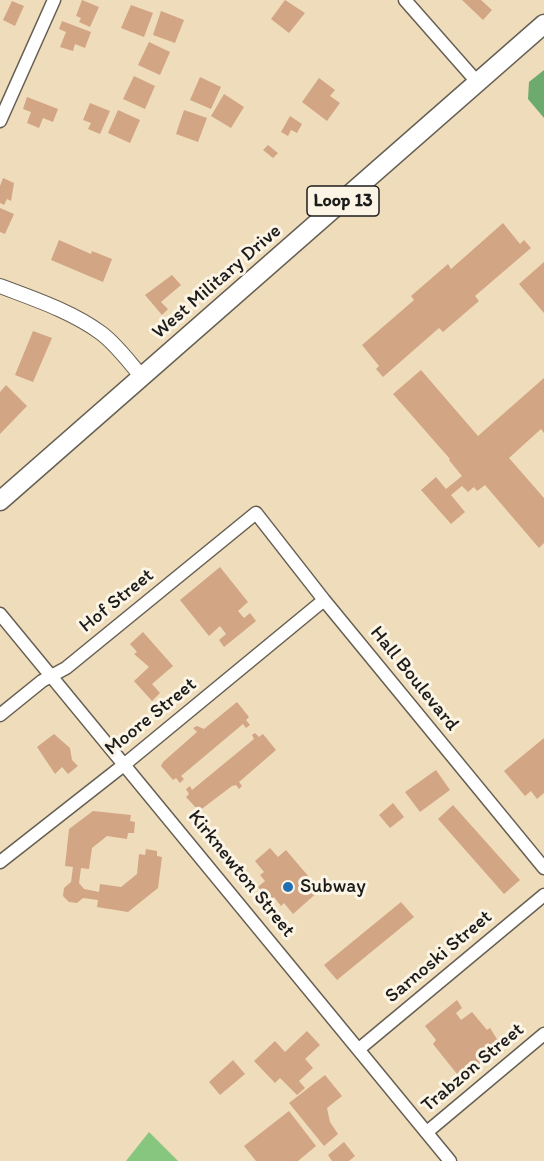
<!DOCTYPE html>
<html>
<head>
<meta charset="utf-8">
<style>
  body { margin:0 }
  canvas { display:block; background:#efdcba }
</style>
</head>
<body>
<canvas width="544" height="1161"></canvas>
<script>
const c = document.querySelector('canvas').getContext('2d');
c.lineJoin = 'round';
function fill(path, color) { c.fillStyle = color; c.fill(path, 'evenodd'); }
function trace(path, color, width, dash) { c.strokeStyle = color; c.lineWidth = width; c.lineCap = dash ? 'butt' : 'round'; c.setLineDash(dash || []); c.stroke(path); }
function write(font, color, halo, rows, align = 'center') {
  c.font = font + ' Itim,sans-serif'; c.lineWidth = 6; c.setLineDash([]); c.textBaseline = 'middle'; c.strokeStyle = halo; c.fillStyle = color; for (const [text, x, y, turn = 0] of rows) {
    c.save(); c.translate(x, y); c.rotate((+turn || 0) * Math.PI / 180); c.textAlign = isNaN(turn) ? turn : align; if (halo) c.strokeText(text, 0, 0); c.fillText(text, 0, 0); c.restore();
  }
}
fill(new Path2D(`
  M149,1132L178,1161H126Z`), '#86c67e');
fill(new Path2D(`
  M544,70V118L528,99L529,82Z`), '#6cab6d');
fill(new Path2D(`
  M82,0L99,7L90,27L79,22L81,18L76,16Z
  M285,0L305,13L289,33L271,19Z
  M462,0H481L492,10L483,20Z
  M12,1L24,6L15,26L3,20Z
  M131,5L153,13L144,37L121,28Z
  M161,11L184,20L175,43L153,35Z
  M62,21L91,32L85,48L75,44L73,51L60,47L66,32L59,29Z
  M149,42L170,52L160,75L138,65Z
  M134,76L155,86L145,109L123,99Z
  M200,77L221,87L211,109L190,100Z
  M319,78L335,90L330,96L340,103L327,121L302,102Z
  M224,94L244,107L231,128L211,116Z
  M27,97L58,109L53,122L43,118L39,128L27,123L31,112L23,109Z
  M90,103L110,111L100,134L88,129L91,123L83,120Z
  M118,110L140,120L130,143L108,133Z
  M184,110L207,118L198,142L176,134Z
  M290,116L302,124L297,133L291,130L288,136L281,132Z
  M268,145L278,153L273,158L263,150Z
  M3,178L14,183L11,201L7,199L4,205L0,203V186Z
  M0,208L14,214L5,234L0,232Z
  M503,223L520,244L524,240L531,248L475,296L479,301L443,332L439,328L383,377L376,369L379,366L362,345L414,300L411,296L448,264L451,269Z
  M59,240L91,254L92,251L112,259L103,282L51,260Z
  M544,262V313L519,284Z
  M172,275L181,285L161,302L168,309L162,315L145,295Z
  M33,331L52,338L33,382L15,375Z
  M421,370L478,436L544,378V433L541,429L509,458L544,498V543L539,548L485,485L477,491L474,487L468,492L462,486L451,495L465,512L451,524L421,490L436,477L446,489L462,476L449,460L450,459L393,394Z
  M6,385L27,406L0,434V392Z
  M220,567L248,602L238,611L244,618L250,613L256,621L224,647L219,640L226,634L220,626L209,636L180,600Z
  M143,632L173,666L152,684L160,693L152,701L134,681L149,667L134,654L137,652L130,644Z
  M237,702L249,717L246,720L250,725L246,728L243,724L181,776L184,779L180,783L176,778L173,780L161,766L163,762L197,732L193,728L197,726L204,729Z
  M255,733L259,737L263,734L276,750L239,782L242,786L239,789L236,785L232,786L199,811L186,797L189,794L186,789L190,786L192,790L254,739L252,735Z
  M54,734L70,748L72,760L78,766L68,774L62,767L55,774L37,747Z
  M544,738V793L537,799L531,791L525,796L504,771Z
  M436,770L450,790L420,812L405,792Z
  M393,803L404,817L390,828L379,815Z
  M453,805L520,880L504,894L438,819Z
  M93,811L131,815L130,821L135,822L134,833H128L127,839L107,836L92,848L89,869L81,868L79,883L84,889L99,892L100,884L121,887L137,874L139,854L145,855L146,849L157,851V856L162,857L158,888L128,912L97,907L98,900L83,898L77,903L69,902L63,896L64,888L71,882L73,867L65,866L69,829Z
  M270,848L278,857L286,850L320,890L293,914L284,903L281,906L274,897L270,901L258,887L265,881L260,875L264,872L255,861Z
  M401,902L414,917L337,980L324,965Z
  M457,1000L462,1008L456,1013L461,1020L472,1012L487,1030L490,1028L492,1031L501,1046L461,1079L433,1044L436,1040L425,1026Z
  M307,1031L320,1045L305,1059L313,1068L299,1081L305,1088L297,1095L280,1078L275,1083L254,1061L275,1041L285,1052Z
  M233,1060L245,1074L220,1095L209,1082Z
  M325,1075L342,1096L327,1108L330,1122L338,1134L324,1146L289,1103Z
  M289,1111L316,1146L298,1161H256L244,1146Z
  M344,1142L355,1156L349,1161H332L328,1155Z`), '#d2a585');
const minor = new Path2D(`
  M405,0L478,83
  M0,121L54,0
  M0,614L450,1161
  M0,715L42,681L66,668L256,513L324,600L544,868
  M0,862L125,764L324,600
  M359,1049L544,895
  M427,1132L544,1034`);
const tertiary = new Path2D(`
  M0,286C34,299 71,311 101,333C117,345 129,362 142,377`);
const primary = new Path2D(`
  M0,501L544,24`);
trace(minor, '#665f53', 15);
trace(tertiary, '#665f53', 16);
trace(primary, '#665f53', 21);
trace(minor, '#fff', 12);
trace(tertiary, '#fff', 14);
trace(primary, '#fff', 18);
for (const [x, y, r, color] of [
  [288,887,6,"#1f6fb2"]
]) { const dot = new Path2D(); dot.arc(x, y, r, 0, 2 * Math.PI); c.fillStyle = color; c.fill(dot); trace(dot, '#fcf5e5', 2); }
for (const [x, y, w] of [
  [343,201,72]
]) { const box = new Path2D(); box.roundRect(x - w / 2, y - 15, w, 30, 4.5); c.fillStyle = '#fcf5e5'; c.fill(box); trace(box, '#1c1c1c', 1.5); }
write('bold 18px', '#1c1c1c', null, [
  ["Loop 13",343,201]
]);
write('20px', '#1c1c1c', '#fcf5e5', [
  ["West Military Drive",217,282,-41],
  ["Hof Street",117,601,-39],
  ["Hall Boulevard",414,679,51],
  ["Moore Street",151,717,-39],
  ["Kirknewton Street",241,874,51],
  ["Sarnoski Street",439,957,-40],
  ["Trabzon Street",473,1068,-40]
]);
write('20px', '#1c1c1c', '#fcf5e5', [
  ["Subway",300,887]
], 'left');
</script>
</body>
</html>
